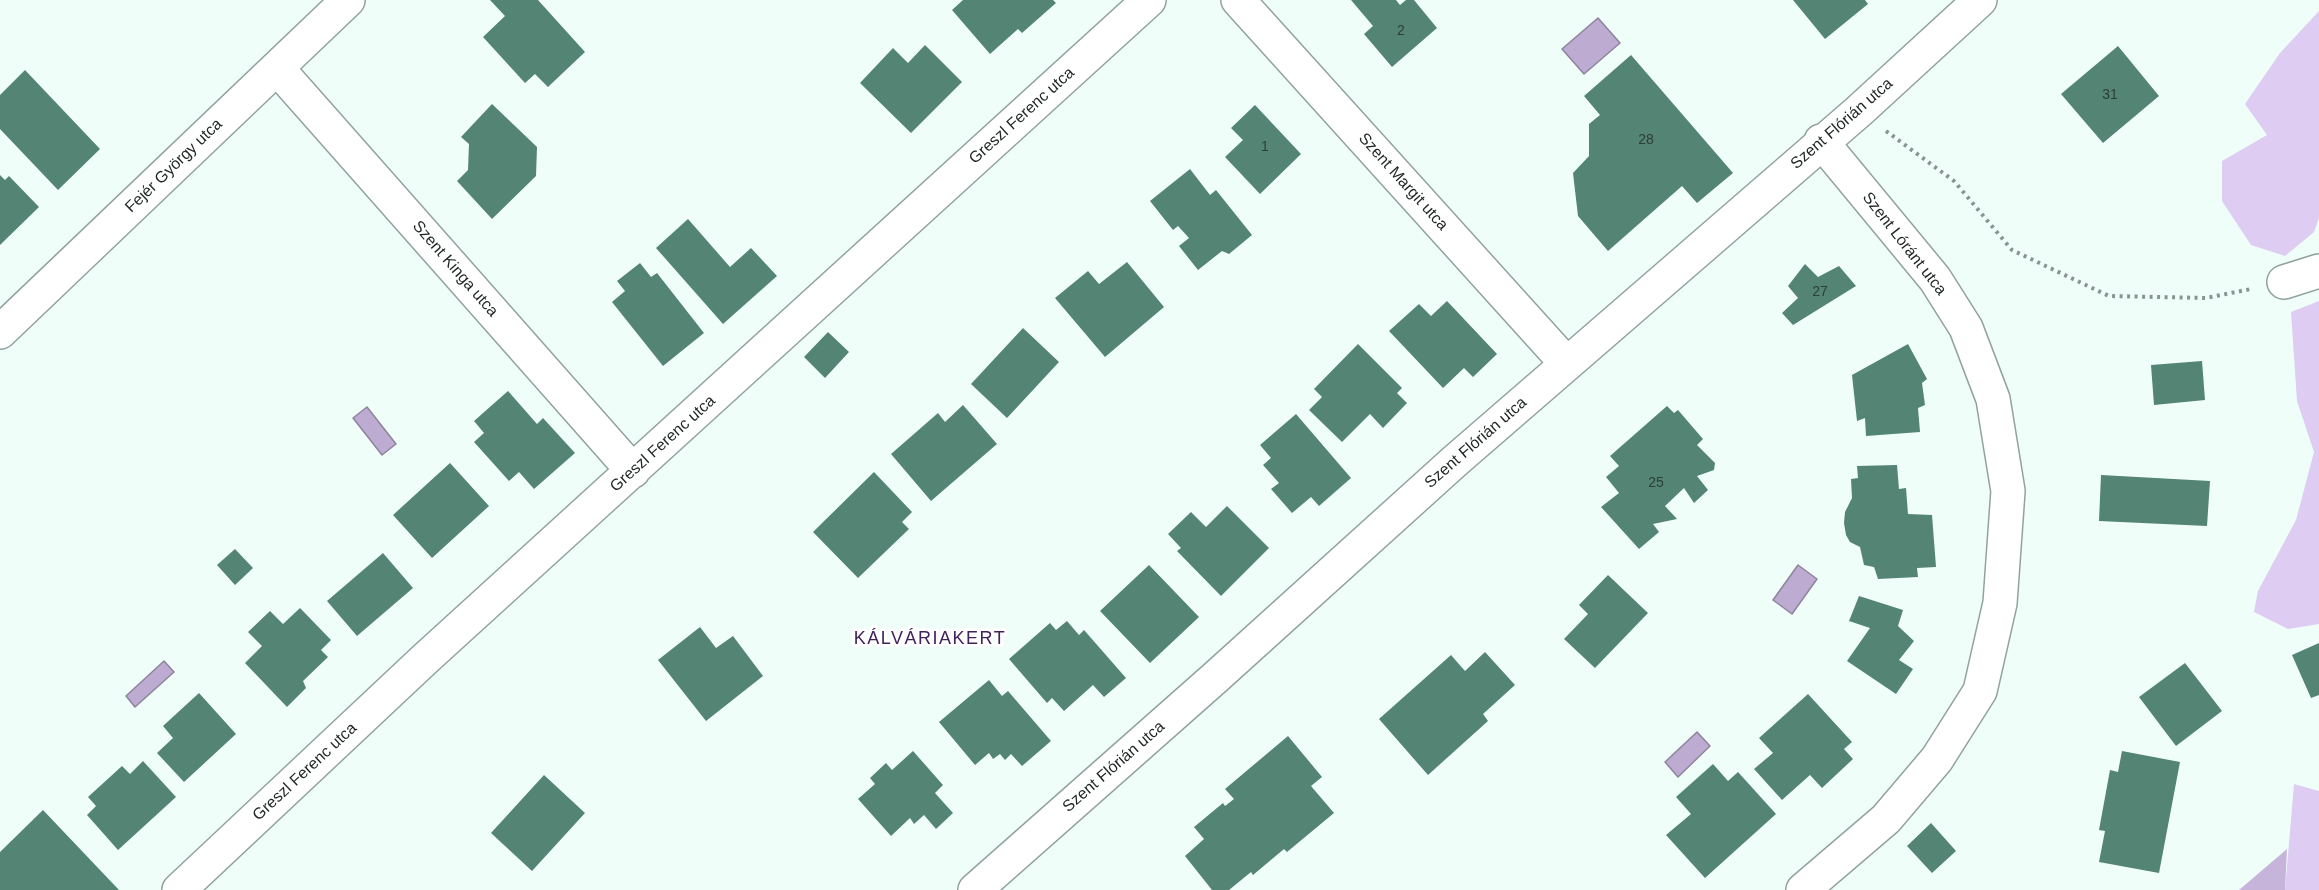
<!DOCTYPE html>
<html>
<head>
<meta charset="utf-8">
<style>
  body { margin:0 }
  canvas { display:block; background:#effef8 }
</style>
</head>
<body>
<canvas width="2319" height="890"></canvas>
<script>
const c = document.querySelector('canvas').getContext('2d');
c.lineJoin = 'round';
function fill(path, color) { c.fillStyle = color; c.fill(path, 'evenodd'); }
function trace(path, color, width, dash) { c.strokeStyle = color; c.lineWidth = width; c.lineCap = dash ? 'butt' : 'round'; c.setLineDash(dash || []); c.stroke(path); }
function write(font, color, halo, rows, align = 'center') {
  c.font = font + ' Helvetica,sans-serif'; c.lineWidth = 6; c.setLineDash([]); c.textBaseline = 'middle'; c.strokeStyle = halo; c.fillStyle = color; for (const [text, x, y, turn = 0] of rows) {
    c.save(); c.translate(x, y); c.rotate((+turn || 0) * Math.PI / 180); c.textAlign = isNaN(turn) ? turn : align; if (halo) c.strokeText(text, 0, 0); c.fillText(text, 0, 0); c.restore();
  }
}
fill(new Path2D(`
  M2319,11V218L2314,232L2285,256L2251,245L2222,201V161L2267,135L2245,104L2280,53Z
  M2319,301V624L2288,629L2254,612L2258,591L2296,520L2314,452L2297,401L2291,312Z
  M2294,784L2319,791V890H2285Z`), '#deccf2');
fill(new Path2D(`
  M2287,849L2285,890H2239Z`), '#c6b4db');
const water = new Path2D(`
  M1598,18L1620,43L1584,74L1562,49Z
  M367,407L396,444L382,455L353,418Z
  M1798,565L1817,579L1792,614L1773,600Z
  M164,661L174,672L135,707L126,696Z
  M1697,732L1710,746L1678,777L1665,762Z`);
fill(water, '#bdabd1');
trace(water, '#8e839d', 1.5);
fill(new Path2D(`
  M490,0H538L585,52L548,87L535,74L525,83L483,37L505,16Z
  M963,0H1053L1056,3L1022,33L1018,29L990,54L952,10Z
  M1351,0H1396L1400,5L1406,0H1414L1437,28L1392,67L1364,34L1373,26Z
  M1793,0H1865L1868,4L1825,39Z
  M925,45L962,82L911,133L860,83L893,48L908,63Z
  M2118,46L2159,96L2103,143L2061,94Z
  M1631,55L1733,173L1697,203L1682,186L1608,251L1578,216L1573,173L1589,156V124L1600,115L1584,96Z
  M25,70L100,149L58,190L0,129V95Z
  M492,104L537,147L536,176L492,219L457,181L468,170L469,144L461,137Z
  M1255,105L1301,154L1260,194L1225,157L1243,140L1231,128Z
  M1190,169L1210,195L1216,190L1252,235L1229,254L1222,251L1198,270L1179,246L1189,238L1178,226L1173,230L1150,201Z
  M0,175L5,180L9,176L39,207L0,245Z
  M688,219L730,267L751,248L777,276L723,324L656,248Z
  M1127,262L1164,307L1105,357L1055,298L1088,271L1099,284Z
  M640,263L651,277L657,273L704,333L663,366L612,302L625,291L617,281Z
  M1805,264L1818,277L1839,266L1856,286L1793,325L1782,313L1798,298L1788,286Z
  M1447,301L1497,354L1473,377L1464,368L1443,388L1389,331L1419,304L1431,316Z
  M1023,328L1059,362L1007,418L971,384Z
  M828,332L849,352L825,378L804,357Z
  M1358,344L1402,388L1397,393L1407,403L1383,428L1370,414L1342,442L1309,410L1322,397L1314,389Z
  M1908,344L1927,379L1922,383L1925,405L1918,408L1920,432L1866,436L1865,418L1857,421L1852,375Z
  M2202,361L2205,400L2154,405L2151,365Z
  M508,391L537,424L543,418L575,453L534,489L519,472L509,481L474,442L484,433L474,421Z
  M963,405L997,444L931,501L891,454L938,413L945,422Z
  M1667,406L1674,413L1678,410L1703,439L1697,445L1715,463L1714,470L1697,476L1708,490L1694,503L1684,488L1665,506L1677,519L1653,524L1659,532L1639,549L1601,507L1619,493L1606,477L1619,466L1610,456Z
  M1296,414L1351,478L1319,506L1311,497L1292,513L1271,489L1279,483L1263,465L1271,458L1260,445Z
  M450,463L489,506L432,558L393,515Z
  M1897,465L1899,489L1906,488L1908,514L1932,515L1936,567L1917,568L1918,577L1878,579L1874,567L1864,565L1860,547L1850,542L1846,535L1844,523L1845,512L1852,498L1851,479L1858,478L1857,466Z
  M874,472L912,512L902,522L909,529L858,578L813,532Z
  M2101,475L2210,481L2207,526L2099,521Z
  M1227,506L1269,548L1221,596L1177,551L1181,548L1168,534L1191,512L1206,527Z
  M235,549L253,568L235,585L217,565Z
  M383,553L413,588L357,636L327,601Z
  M1149,565L1199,617L1150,663L1100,611Z
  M1608,575L1648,613L1595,668L1564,639L1588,614L1579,605Z
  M1859,596L1903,610L1898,626L1914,641L1899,660L1913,669L1896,694L1847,661L1870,628L1849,621Z
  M300,608L331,640L321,650L328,657L303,681L306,688L287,707L245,663L262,646L248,632L270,611L283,624Z
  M1067,621L1079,635L1084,630L1126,678L1104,697L1093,685L1064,711L1052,698L1047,703L1009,659L1050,623L1056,630Z
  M700,627L716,648L733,636L763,676L706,721L658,660Z
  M2319,643V695L2311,698L2292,655Z
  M1485,652L1515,685L1483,714L1488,721L1428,775L1379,719L1451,655L1465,671Z
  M2185,663L2222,711L2176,746L2139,697Z
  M989,680L1002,696L1008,691L1051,741L1022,766L1011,754L1005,760L1000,754L993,759L989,753L975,765L939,722Z
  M199,693L236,734L184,782L157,753L173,738L163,726Z
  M1808,694L1852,742L1844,749L1853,759L1822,788L1810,775L1782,800L1754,769L1773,753L1759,738Z
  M1288,736L1322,777L1311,786L1334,813L1287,852L1284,849L1253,875L1251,872L1229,890H1212L1185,856L1204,839L1194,827L1223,803L1225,806L1234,799L1225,789Z
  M913,751L943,785L935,793L953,813L936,829L924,815L914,824L910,818L891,836L858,799L875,784L870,778L886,763L892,770Z
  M2122,751L2180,762L2159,873L2099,862L2105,831L2099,830L2110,770L2118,772Z
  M143,761L176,797L118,850L87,815L96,806L88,797L122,766L130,774Z
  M1713,764L1728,781L1738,772L1776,814L1705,878L1666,835L1691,814L1676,797Z
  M544,775L585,813L532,871L491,833Z
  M43,810L119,890H0V852Z
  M1931,823L1956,851L1932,873L1907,846Z`), '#548474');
const minor = new Path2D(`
  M1238,0L1567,364
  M277,68L633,471
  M2284,282L2319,271
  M0,332L348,0
  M179,890L425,659L1149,0
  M975,890L1216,677L1455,461L1859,111L1980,0
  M1803,890L1886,819L1937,759L1980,691L2000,603L2008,491L1993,399L1966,328L1935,279L1821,141`);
trace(minor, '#91a39c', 36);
trace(new Path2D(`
  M1886,131L1954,181L2012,250L2109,296L2206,298L2251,289`), '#899490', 4, [3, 4.5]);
trace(minor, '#fff', 33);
write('14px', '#2c3e38', null, [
  ["2",1401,31],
  ["31",2110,95],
  ["28",1646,140],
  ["1",1265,147],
  ["27",1820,292],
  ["25",1656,483]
]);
write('16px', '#1f2624', '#fff', [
  ["Greszl Ferenc utca",1022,116,-42],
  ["Szent Flórián utca",1842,124,-41],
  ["Fejér György utca",174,166,-44],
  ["Szent Margit utca",1403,182,48],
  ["Szent Lóránt utca",1904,244,52],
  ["Szent Kinga utca",455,269,49],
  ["Szent Flórián utca",1476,443,-41],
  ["Greszl Ferenc utca",663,444,-42],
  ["Szent Flórián utca",1114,767,-41],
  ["Greszl Ferenc utca",305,772,-43]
]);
c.letterSpacing = '1.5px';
write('18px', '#41235c', '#fff', [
  ["KÁLVÁRIAKERT",930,639]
]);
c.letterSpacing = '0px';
</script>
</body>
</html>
